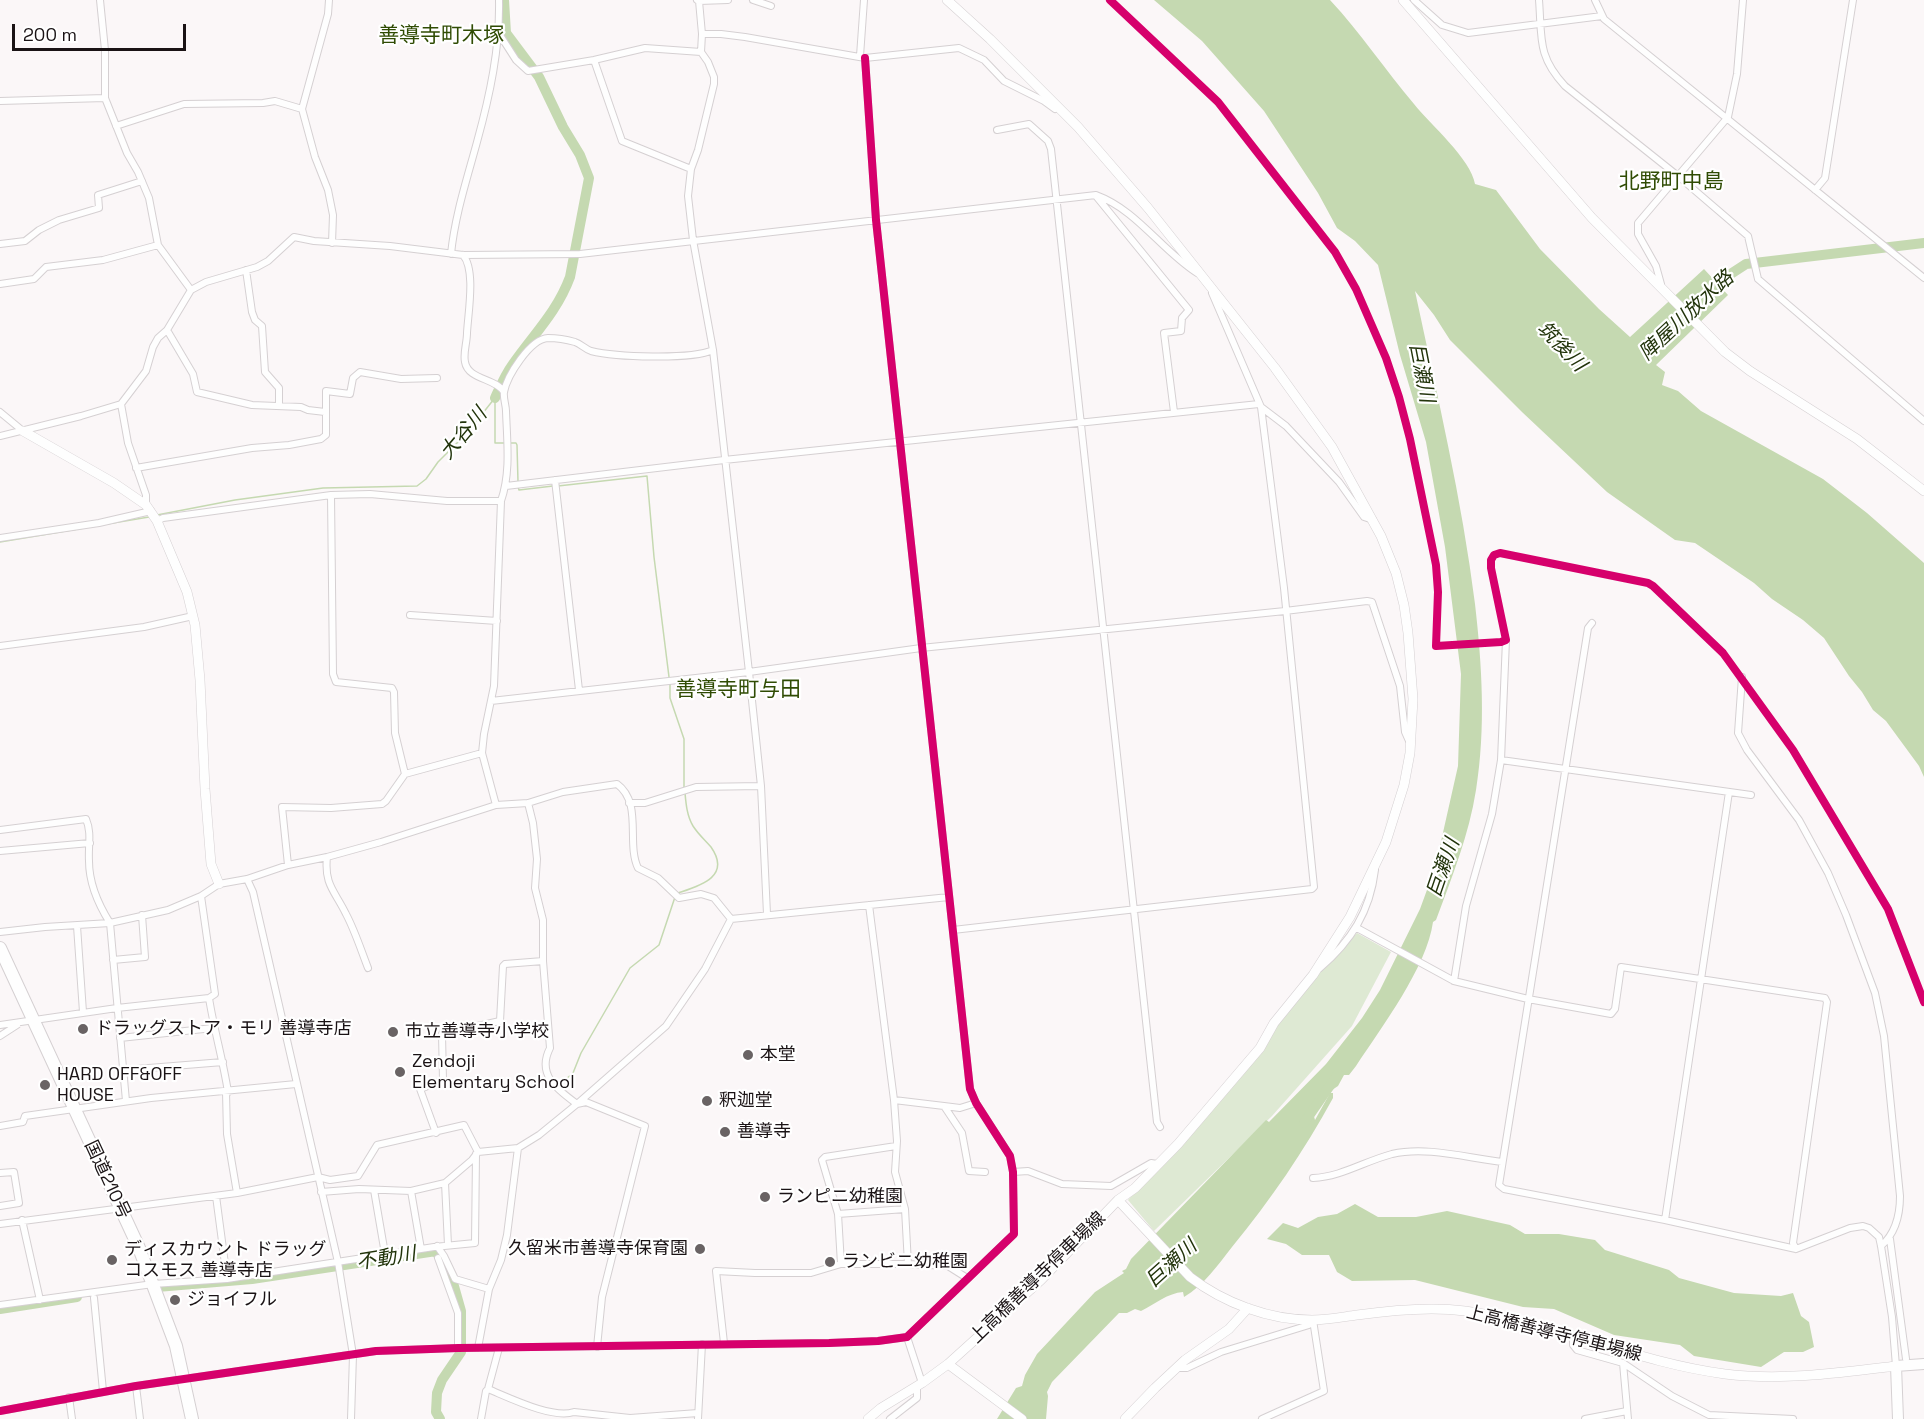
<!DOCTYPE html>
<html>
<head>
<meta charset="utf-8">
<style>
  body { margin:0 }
  #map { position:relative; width:1924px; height:1419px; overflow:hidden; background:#fbf7f8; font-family:"Space Grotesk",sans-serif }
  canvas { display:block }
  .scale { position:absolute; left:12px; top:24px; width:174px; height:27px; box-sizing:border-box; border:3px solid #1a1315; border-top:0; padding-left:8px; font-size:18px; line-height:21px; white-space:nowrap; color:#1a1315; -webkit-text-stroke:4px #fff; paint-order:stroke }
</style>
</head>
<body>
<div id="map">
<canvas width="1924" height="1419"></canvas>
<div class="scale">200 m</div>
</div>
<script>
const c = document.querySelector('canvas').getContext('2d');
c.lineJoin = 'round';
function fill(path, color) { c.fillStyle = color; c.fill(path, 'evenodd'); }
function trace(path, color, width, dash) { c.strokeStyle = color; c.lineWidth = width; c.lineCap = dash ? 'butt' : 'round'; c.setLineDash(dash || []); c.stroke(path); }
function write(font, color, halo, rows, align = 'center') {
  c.font = font + ' "Space Grotesk","Noto Sans JP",sans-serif'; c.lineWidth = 4.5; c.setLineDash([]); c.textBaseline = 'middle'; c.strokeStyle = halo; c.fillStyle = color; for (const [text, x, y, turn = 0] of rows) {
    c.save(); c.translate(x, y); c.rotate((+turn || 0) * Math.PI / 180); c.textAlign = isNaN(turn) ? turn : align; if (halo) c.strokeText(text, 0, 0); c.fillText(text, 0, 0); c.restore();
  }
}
fill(new Path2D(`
  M1357,933L1391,952L1352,1026L1272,1116L1154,1231L1128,1200L1314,977Z`), '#dee9d3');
fill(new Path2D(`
  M1154,0H1330C1361,33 1385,70 1414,104C1430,124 1471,159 1475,184L1496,190L1540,249L1599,309L1630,337L1704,269L1728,295L1656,365L1665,372L1662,385L1678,391L1701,411L1823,479L1867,513L1924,563V777L1919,766L1886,721L1873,710L1862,692L1849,676L1824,638L1803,620L1772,599L1754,583L1695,543L1675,540L1607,492L1522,412L1450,340L1434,315L1415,291C1437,395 1462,499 1475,604C1482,665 1486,728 1476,790C1469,835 1452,877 1436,920L1433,922C1427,967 1381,1028 1356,1066L1349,1075H1344L1338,1086L1332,1090L1330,1083L1312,1109L1315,1120L1330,1093H1333V1098C1304,1151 1270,1201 1232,1247C1218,1265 1204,1285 1184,1297L1183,1292C1168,1293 1155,1304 1141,1311L1135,1309L1127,1313H1119L1052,1382L1047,1392L1048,1396L1046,1419H997L1016,1388L1022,1386L1025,1375L1037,1354L1095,1292L1124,1273L1122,1271L1126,1269L1131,1259L1266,1120L1269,1122L1326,1064L1362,1018L1380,990L1420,909L1435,868L1458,766L1461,674L1445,547L1426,442L1400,355L1378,265L1355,241L1337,228L1318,193L1264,111L1202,41Z
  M1355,1204L1378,1217H1416L1447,1211L1510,1225L1525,1234H1559L1595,1240L1605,1250L1669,1270L1679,1278L1734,1293L1781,1296L1793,1293L1801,1316L1809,1322L1814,1347L1803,1352H1784L1761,1367L1694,1356L1680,1345L1614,1335L1554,1309L1523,1307L1415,1280L1352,1281L1337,1272L1329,1255H1302L1286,1244L1267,1239L1283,1223L1298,1228L1318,1217L1337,1214Z`), '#c5d9b1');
trace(new Path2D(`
  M495,398V443H505
  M510,443H516L517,445L518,482
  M558,486L647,476L654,557L669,677
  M518,487L519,490L553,486
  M157,515L235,500L323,488L417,486L426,479L438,462L468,432L494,399
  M107,524L149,517
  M0,542L84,528
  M670,682V698L684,739V789
  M678,893C699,886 732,877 711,847C705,840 698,834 693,826C687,816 686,804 685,793
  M565,1080L573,1073L581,1053L630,968L659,945L675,897`), '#c5d9b1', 1.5);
trace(new Path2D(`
  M1710,296L1726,277L1746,264L1924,243
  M495,398C500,387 505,375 513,364C534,334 557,312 570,277L589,178L580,155L563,127L539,77L506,33L504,0
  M1304,1123L1338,1074
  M157,1287L252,1279L436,1251L452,1279L461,1311V1352L442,1380L437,1393L436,1412L440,1419
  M0,1309L77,1297`), '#c5d9b1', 10);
const street = new Path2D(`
  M100,0L105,50V98L127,153L138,172L149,198L158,245L191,290
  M329,0L328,14L302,109L315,157L328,190L333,215L332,243
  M697,0L699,1L702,34L701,52L708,62L714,77V84L698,150L691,169L688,196L693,240L713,350L749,672L761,786L767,914
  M753,0L771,6
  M1414,0L1442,25L1468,33L1602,16
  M1539,0C1542,38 1537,56 1565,86L1678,176L1748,236L1758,279L1924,421
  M1595,0L1604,19L1924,278
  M699,1L728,0
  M498,32L516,60L528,71L594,60L645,48L701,52
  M702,34H721L745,37L865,58L959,48L984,60L1004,81L1044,101L1055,109
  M860,56L864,0
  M594,60L622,141L691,169
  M0,101L105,98
  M116,126L184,104L263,103L275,101L302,109
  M997,130L1029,124L1048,141L1051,149L1157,1122L1160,1127
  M1815,190L1825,178L1853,0
  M1096,196L1189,310L1182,318L1181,331L1164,333L1174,412
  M0,244L25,241L39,230L59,220L99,208L98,195L142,181
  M451,254C455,215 467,179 477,142C490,95 500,48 499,0
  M463,255C476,270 468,313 467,333C467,343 463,353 465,362C468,380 496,378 504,392
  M246,270L252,312L255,320L262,326L265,372L279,388V406
  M0,284L34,279L46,267L103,260L158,245
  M1661,284L1656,266L1638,234V223L1728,117L1737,74L1743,0
  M167,330L193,374L197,392L252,405L301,407L308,410L325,412
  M121,404L128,443L146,495V505
  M1261,407L1286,426L1339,482L1364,517L1373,520
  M0,412L23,431
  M0,436L81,416L121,404L146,371L153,347L158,338L167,330L191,290L206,282L257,267L268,261L294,237L314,241L390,246L463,255L580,254L1096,195C1137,210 1161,250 1197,273
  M136,468L252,448L289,445L321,439L326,435V391L350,394L353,378L360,372L401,379L437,378
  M555,480L579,690
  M506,486L724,460L1259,404
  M331,495L333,674L336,682L392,688L394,692L395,733L405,774
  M157,521L163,518L331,495L370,494L447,501H501
  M0,538L99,523L151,511
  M410,615L497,621
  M1592,623L1588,628L1499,1185L1504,1189L1665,1220L1796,1249L1850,1228L1863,1226L1869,1228L1879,1237L1881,1246L1892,1317L1896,1366
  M0,646L144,627L193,616
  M1742,677L1738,733L1747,750L1799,820L1828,873L1846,915L1875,993L1884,1036L1900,1196C1900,1215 1896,1233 1881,1246
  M491,701L749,672L921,648L1285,611L1367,601L1372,602L1400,686L1405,732L1409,741
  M1501,760L1751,795
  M528,803L533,823L537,859L535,888L543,920V961L550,1048C536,1075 558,1090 577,1104L586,1102L645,1126L602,1297L597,1347
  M629,803H645L696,787L761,786
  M496,805L482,753L484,734L494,686L501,501C511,472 507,441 506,411C506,405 503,398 504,392C507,376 530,339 548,338C555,338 568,340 575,342C581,344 585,349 591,351C615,357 691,360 713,350
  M0,830L86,819C92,833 88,846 89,861C89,884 98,904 110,923L126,1101
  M0,851L90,843
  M327,857C324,885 335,891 346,914C355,931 361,950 368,968
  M288,865L282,807L331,808L382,804L386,801L405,774L482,753
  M247,879L253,892L338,1262L353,1355L351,1419
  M201,896L215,994L209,998
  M869,905L894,1100L897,1141L895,1172L905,1209L908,1264
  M731,919L949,897
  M77,926L83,1012
  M1357,928L1454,981L1528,999L1611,1014L1615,1009L1621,967L1825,998L1827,1002L1793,1243L1796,1249
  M953,930L1312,889L1314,887L1284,588L1261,407L1212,293
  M0,932L45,927L110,923L168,910L201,896L219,884L247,879L288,865L327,857L381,842L496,805L528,803L563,792L617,784C643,803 626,843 638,868L658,878L679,898L701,894L714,898L731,919
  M113,960L145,957L142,915
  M1320,968C1351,941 1370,912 1375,870
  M1454,981L1466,906L1492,814L1501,760L1506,640
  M0,1025L117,1008L209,998C214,1030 223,1060 228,1092
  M0,1036L17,1025
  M120,1038L213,1028
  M124,1070L223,1062
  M226,1092L227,1134L237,1193
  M894,1100L944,1106L962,1133L969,1171L985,1172
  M944,1106L960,1108L976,1103
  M0,1126L23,1122L25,1116L151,1098L296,1084
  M436,1133L420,1089L443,1080L442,1034L500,1021L503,966L505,964L543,961
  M1013,1172L1028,1171L1062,1184L1111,1186L1151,1163L1157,1164
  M0,1173L14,1172L19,1203L0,1206
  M1313,1178C1341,1177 1365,1161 1392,1154C1427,1146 1467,1158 1502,1162
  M445,1183L448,1245
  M374,1190L385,1254
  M411,1191L421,1249
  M321,1192L359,1189L411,1191L445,1183L472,1160L478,1152L518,1148L539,1135L577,1104L666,1026L705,969L731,919
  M216,1196L227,1279
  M838,1214L905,1209
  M22,1220L40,1300
  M1665,1220L1729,792
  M0,1224L237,1193L318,1177L330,1180L358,1176L377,1145L464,1125L478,1152
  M1890,1239L1906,1359
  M437,1246L444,1256L455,1279L489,1289
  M438,1258L458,1313V1348
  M841,1264L838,1214L822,1160L825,1157L896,1146
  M94,1298L103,1391
  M0,1305L153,1284L227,1279L434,1247L475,1243L476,1154
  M1573,1336V1345L1577,1350L1623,1363L1672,1396L1709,1415L1793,1419
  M907,1337L922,1383
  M724,1343L716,1271L755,1273H811L841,1264H908L948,1266L967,1278
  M478,1348L489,1289L501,1260L507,1235L518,1148
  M499,1348L488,1389C510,1398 552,1419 574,1412L630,1418L698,1413
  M1623,1363L1628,1419
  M1177,1368H1187L1221,1352L1309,1325L1313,1320
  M136,1386L140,1419
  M69,1397L72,1419
  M0,1411L136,1386L376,1351L458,1348L829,1343L878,1341L907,1337L1014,1234L1013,1172L1010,1156L976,1103L970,1089L876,220L865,58
  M481,1419L486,1391L488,1389
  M698,1419L702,1344
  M890,1419L917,1398V1386
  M1262,1419L1324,1391L1313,1320
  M1585,1419L1627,1411`);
const secondary = new Path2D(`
  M1403,0L1592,218L1725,352L1750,371L1857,439L1924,491
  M23,431L114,483L146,505L157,521L187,592L195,625L200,680L205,789L211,864L219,884
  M1118,1200L1190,1277C1224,1303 1269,1320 1312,1320C1327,1320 1342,1317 1357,1315C1392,1310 1430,1306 1465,1311C1554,1323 1636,1362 1725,1374C1782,1381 1839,1373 1896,1366
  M948,1364L1022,1419
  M868,1419L881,1408L922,1383L948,1364L1041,1280L1118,1200L1135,1188L1178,1144L1260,1048L1274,1023L1313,975L1350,917L1386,842L1404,785L1410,753L1413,699L1408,633L1404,605L1396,573L1381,536L1332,447L1275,368L1148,208L1078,127L990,39L947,0
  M1125,1419L1155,1388L1185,1360L1229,1329L1248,1308`);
const primary = new Path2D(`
  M1898,1419L1896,1366L1924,1364`);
const highway = new Path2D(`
  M0,948L139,1248L176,1346L192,1419`);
trace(street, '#d5d0d2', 8);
trace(secondary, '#d5d0d2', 10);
trace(primary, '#d5d0d2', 12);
trace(highway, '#d5d0d2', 14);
trace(street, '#fefefe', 6);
trace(secondary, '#fefefe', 9);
trace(primary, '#fefefe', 10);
trace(highway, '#fefefe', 12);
trace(new Path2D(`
  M1110,0L1218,102L1335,252L1356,289L1386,358L1399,397L1410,439L1436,565L1438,592L1436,646L1501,642L1506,640L1491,568V560L1494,555L1500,553L1648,583L1653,586L1723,653L1793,750L1888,909L1924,1002
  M0,1411L136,1386L376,1351L458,1348L829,1343L878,1341L907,1337L1014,1234L1013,1172L1010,1156L976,1103L970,1089L876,220L865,58`), '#d6006c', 8);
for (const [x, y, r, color] of [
  [83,1029,6,"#696364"],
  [393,1032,6,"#696364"],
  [748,1055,6,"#696364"],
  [400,1072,6,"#696364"],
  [45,1085,6,"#696364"],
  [707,1101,6,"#696364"],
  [725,1132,6,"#696364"],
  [765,1197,6,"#696364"],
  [700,1249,6,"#696364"],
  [112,1260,6,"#696364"],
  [830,1262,6,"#696364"],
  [175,1300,6,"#696364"]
]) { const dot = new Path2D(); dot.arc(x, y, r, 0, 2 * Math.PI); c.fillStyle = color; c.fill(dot); trace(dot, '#fff', 2); }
write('18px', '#1a1315', '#fff', [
  ["ドラッグストア・モリ 善導寺店",95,1029],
  ["市立善導寺小学校",405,1032],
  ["本堂",760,1055],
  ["Zendoji",412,1062],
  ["Elementary School",412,1083],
  ["HARD OFF&OFF",57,1075],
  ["HOUSE",57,1096],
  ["釈迦堂",719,1101],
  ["善導寺",737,1132],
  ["ランピニ幼稚園",777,1197],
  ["久留米市善導寺保育園",688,1249,"right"],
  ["ディスカウント ドラッグ",124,1250],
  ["コスモス 善導寺店",124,1271],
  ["ランビニ幼稚園",842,1262],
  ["ジョイフル",187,1300]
], 'left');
write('18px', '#1a1315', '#fff', [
  ["国道210号",107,1180,65],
  ["上高橋善導寺停車場線",1038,1278,-44],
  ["上高橋善導寺停車場線",1554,1334,14]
]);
write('italic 20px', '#22340b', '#fff', [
  ["陣屋川放水路",1687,316,-43],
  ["筑後川",1561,347,46],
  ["巨瀬川",1421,373,79],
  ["大谷川",464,434,-50],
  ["巨瀬川",1444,868,-71],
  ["不動川",386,1259,-9],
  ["巨瀬川",1172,1264,-42]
]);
write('21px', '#304c04', '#fff', [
  ["善導寺町木塚",441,36],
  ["北野町中島",1671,182],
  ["善導寺町与田",738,690]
]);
</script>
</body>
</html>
